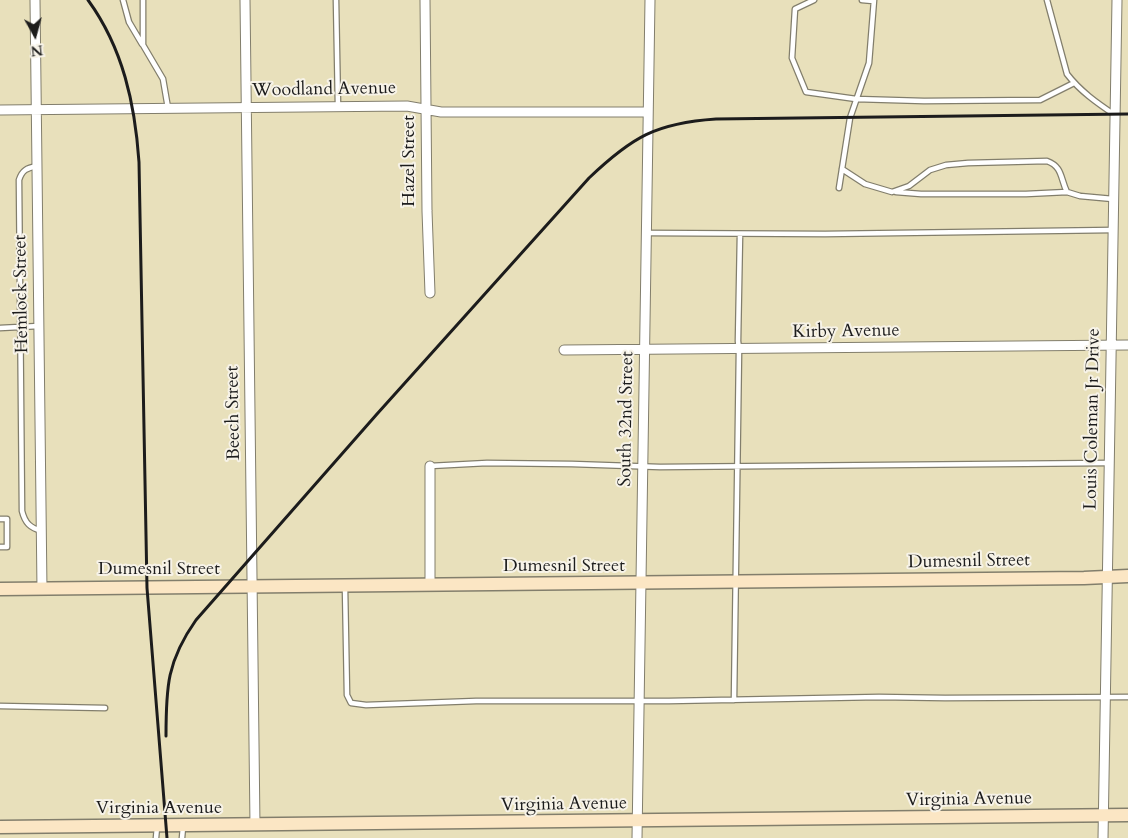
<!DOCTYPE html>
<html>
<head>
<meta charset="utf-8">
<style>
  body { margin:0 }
  #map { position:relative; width:1128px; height:838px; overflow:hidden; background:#e8e0bb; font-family:Cardo,serif }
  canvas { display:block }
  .north { position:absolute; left:10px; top:10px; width:50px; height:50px; -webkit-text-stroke:4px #f7f3e8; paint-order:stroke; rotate:173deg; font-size:14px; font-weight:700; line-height:20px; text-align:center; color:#1c1c1c }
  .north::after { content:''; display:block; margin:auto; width:18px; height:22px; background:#1c1c1c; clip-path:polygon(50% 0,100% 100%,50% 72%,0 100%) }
</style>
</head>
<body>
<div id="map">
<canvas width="1128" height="838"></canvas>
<div class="north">N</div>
</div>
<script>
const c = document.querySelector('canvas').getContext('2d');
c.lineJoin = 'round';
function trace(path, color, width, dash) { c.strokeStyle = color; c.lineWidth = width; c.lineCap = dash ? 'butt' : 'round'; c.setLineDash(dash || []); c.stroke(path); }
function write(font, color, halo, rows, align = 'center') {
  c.font = font + ' Cardo,serif'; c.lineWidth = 4; c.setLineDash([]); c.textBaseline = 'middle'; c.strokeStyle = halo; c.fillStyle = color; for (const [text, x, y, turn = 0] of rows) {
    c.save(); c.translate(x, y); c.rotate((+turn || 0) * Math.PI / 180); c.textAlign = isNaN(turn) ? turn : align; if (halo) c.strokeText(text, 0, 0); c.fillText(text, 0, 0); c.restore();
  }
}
const service = new Path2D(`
  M123,0L129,22L142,44
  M143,0V45L163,79L168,108
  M336,0L338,106
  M814,0L795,9L792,58L806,92L856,99L924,101L1040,100L1074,83
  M862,0L873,1
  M1047,0L1067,74C1080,91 1097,103 1115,115
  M37,166C27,168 22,170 19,180L22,511C25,523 30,528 42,531
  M842,169L865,184L892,192L909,186L930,170L946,165L968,163L1047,161C1063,167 1060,178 1067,192
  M839,188L850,118L869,63L874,0
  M896,192L921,194H1026L1067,192L1080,196L1113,199
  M647,233L825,234L1113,230
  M0,328L39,326
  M430,466L487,463L572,464L660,467L1109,463
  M0,519H7V547H0
  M345,587L347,695L351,703L366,705L476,701H669L879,697L945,698L1128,697
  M734,700L739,349L738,341L740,234
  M0,706L105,708
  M156,838L157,827
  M182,838L183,827`);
const minor = new Path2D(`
  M35,0L42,589
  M245,0L255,825
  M425,0L427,211L430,293
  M0,110L407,106L441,112H648
  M564,350L1128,345
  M430,585V466
  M637,838L650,0
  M1103,838L1117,0`);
const secondary = new Path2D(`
  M0,589L1084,578L1128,576
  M0,827L1128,815`);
trace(service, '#827e6c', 7);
trace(minor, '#827e6c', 11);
trace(secondary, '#827e6c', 15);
trace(service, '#fff', 4.5);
trace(minor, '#fff', 9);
trace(secondary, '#fbe6c4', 12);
trace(new Path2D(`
  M88,0C123,48 135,104 139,162L147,588L167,838
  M166,736C166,687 167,661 196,620L377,414L589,178C632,137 656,123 716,119L1128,114`), '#1c1c1c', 3);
write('18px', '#1c1c1c', '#f7f3e8', [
  ["Woodland Avenue",324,90,-1],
  ["Hazel Street",410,161,-90],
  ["Hemlock Street",22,294,-91],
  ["Kirby Avenue",846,332,-1],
  ["Beech Street",234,413,-91],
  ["South 32nd Street",627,419,-89],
  ["Louis Coleman Jr Drive",1093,419,-89],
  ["Dumesnil Street",969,562,-1],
  ["Dumesnil Street",564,567],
  ["Dumesnil Street",159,570],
  ["Virginia Avenue",969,800,-1],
  ["Virginia Avenue",564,805,-1],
  ["Virginia Avenue",159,809]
]);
</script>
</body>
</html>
